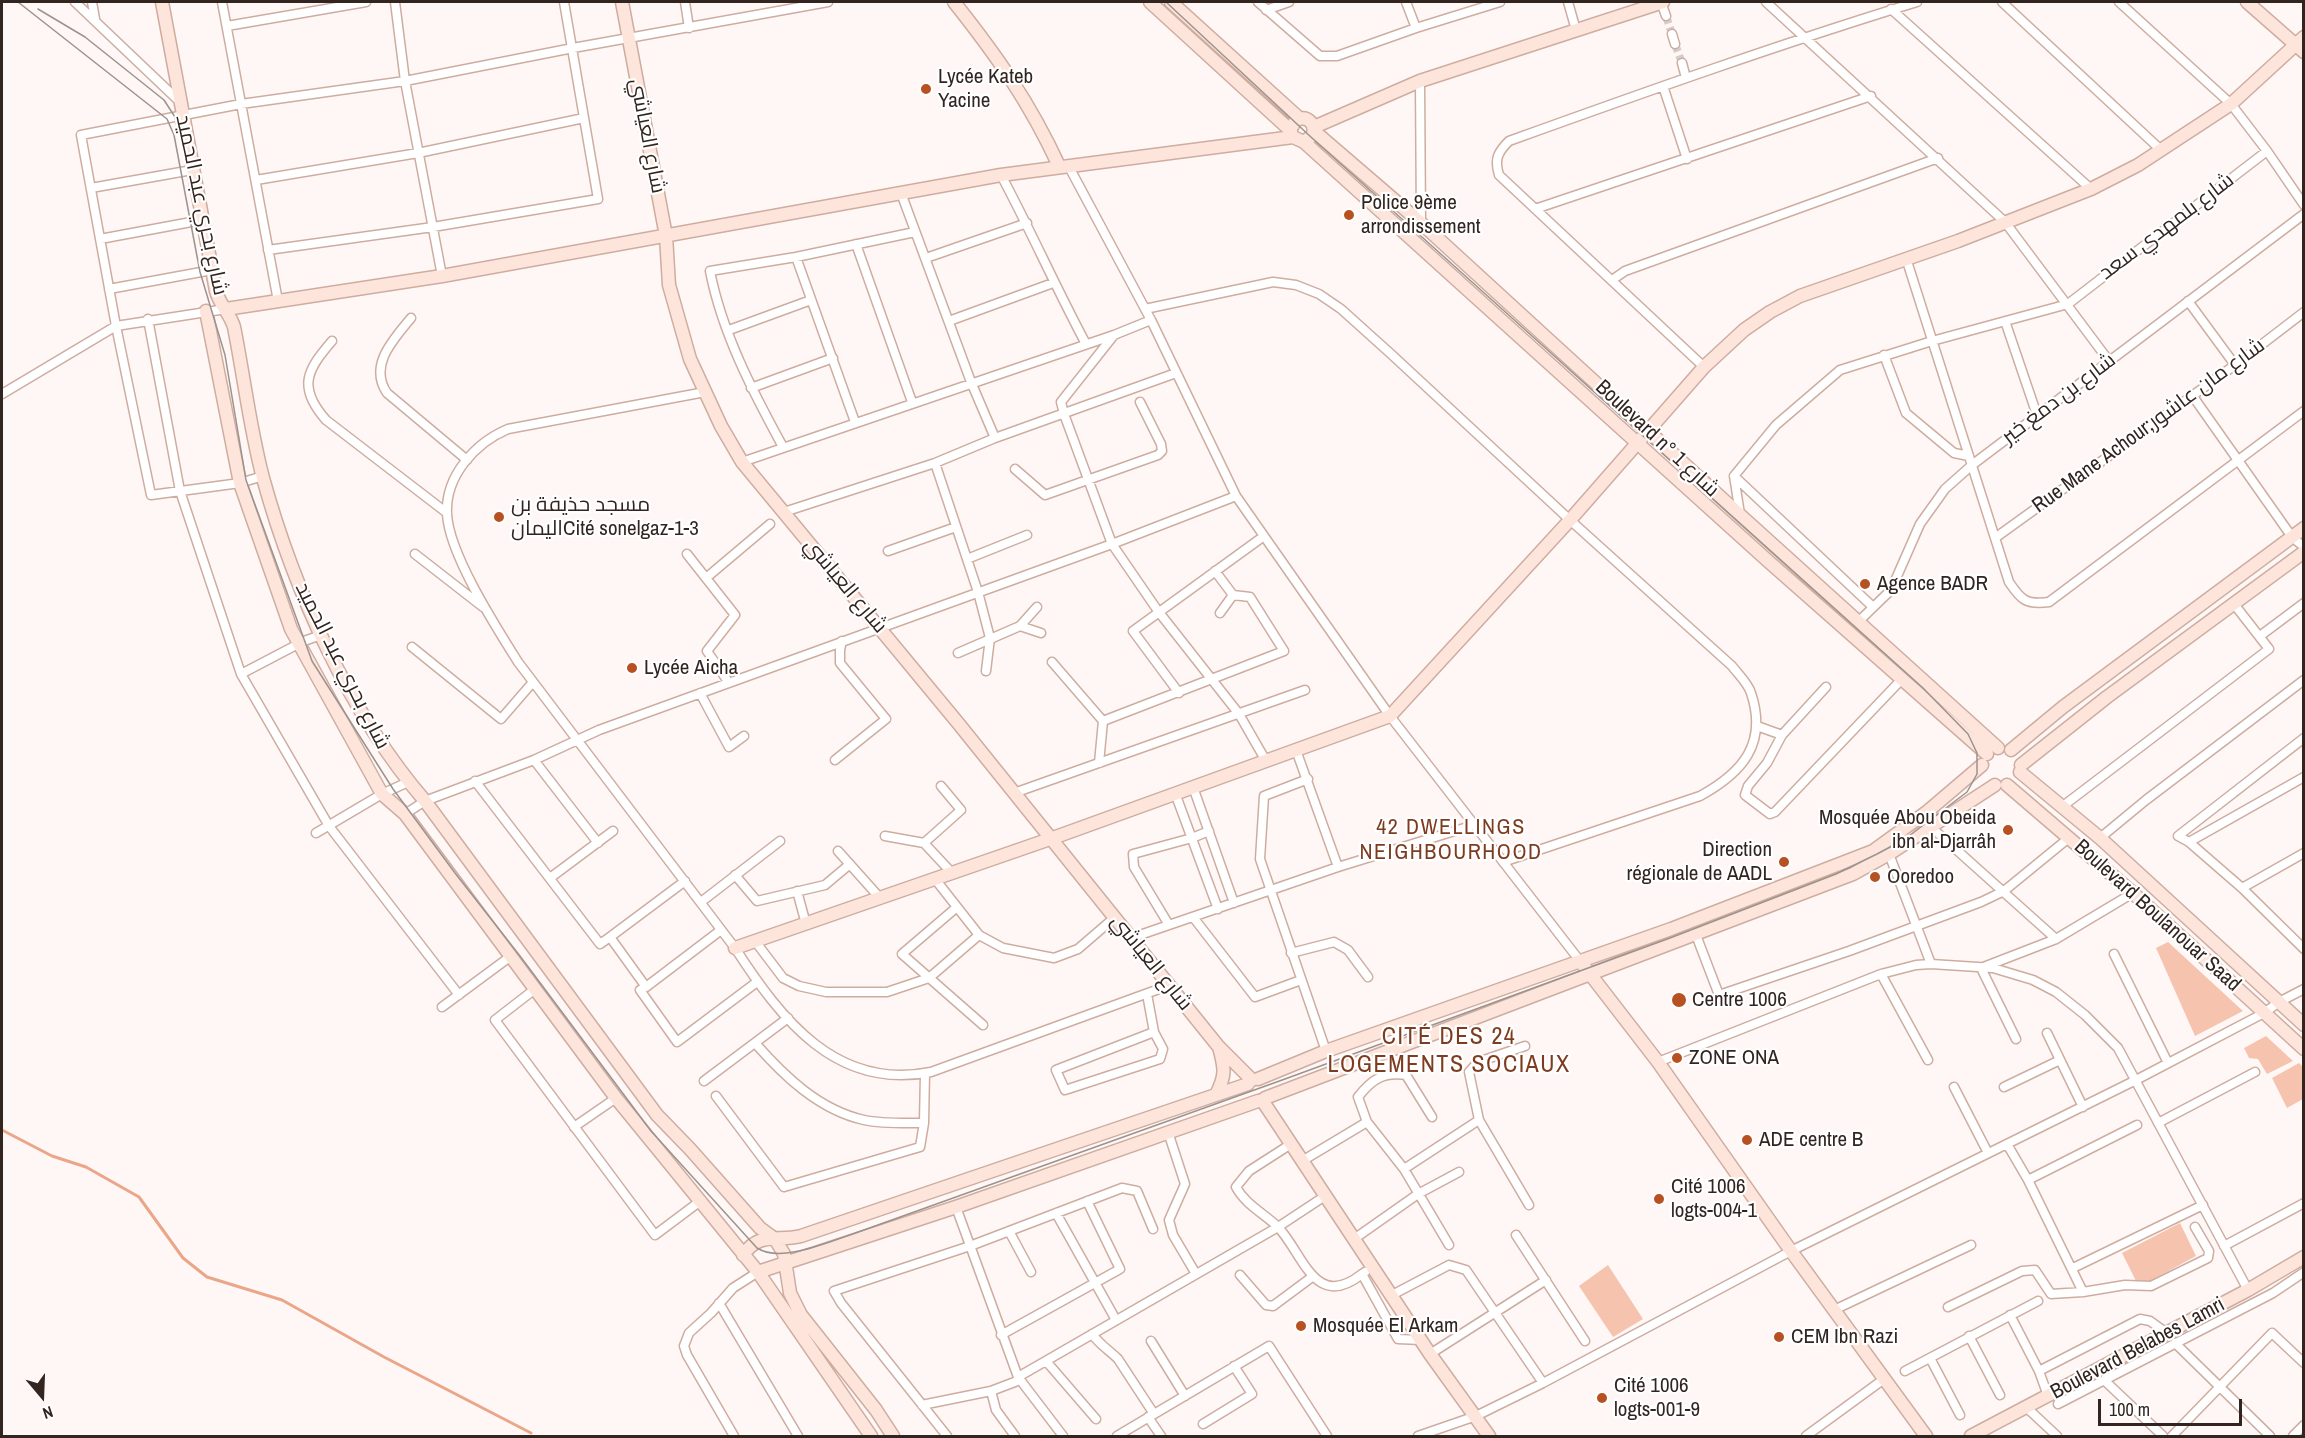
<!DOCTYPE html>
<html>
<head>
<meta charset="utf-8">
<style>
  body { margin:0 }
  #map { position:relative; width:2305px; height:1438px; overflow:hidden; background:#fff7f5; font-family:"Archivo Narrow",sans-serif }
  canvas { display:block }
  .frame { position:absolute; inset:0; border:3px solid #322520; pointer-events:none }
  .north { position:absolute; left:12px; top:1366px; width:60px; height:60px; -webkit-text-stroke:4px #fff; paint-order:stroke; rotate:161deg; font-size:16px; font-weight:700; line-height:24px; text-align:center; color:#322520 }
  .north::after { content:''; display:block; margin:auto; width:21px; height:27px; background:#322520; clip-path:polygon(50% 0,100% 100%,50% 72%,0 100%) }
  .scale { position:absolute; left:2098px; top:1399px; width:144px; height:27px; box-sizing:border-box; border:3px solid #322520; border-top:0; padding-left:8px; font-size:18px; line-height:21px; white-space:nowrap; color:#322520; -webkit-text-stroke:4px #fff; paint-order:stroke }
</style>
</head>
<body>
<div id="map">
<canvas width="2305" height="1438"></canvas>
<div class="frame"></div>
<div class="north">N</div>
<div class="scale">100 m</div>
</div>
<script>
const c = document.querySelector('canvas').getContext('2d');
c.lineJoin = 'round';
function fill(path, color) { c.fillStyle = color; c.fill(path, 'evenodd'); }
function trace(path, color, width, dash) { c.strokeStyle = color; c.lineWidth = width; c.lineCap = dash ? 'butt' : 'round'; c.setLineDash(dash || []); c.stroke(path); }
function write(font, color, halo, rows, align = 'center') {
  c.font = font + ' "Archivo Narrow",Cairo,sans-serif'; c.lineWidth = 4.5; c.setLineDash([]); c.textBaseline = 'middle'; c.strokeStyle = halo; c.fillStyle = color; for (const [text, x, y, turn = 0] of rows) {
    c.save(); c.translate(x, y); c.rotate((+turn || 0) * Math.PI / 180); c.textAlign = isNaN(turn) ? turn : align; if (halo) c.strokeText(text, 0, 0); c.fillText(text, 0, 0); c.restore();
  }
}
fill(new Path2D(`
  M2168,942L2243,1011L2195,1036L2156,948Z
  M2266,1036L2293,1061L2267,1074L2258,1059L2249,1058L2244,1048Z
  M2299,1063L2303,1067V1099L2287,1108L2272,1078Z
  M2180,1223L2196,1256L2139,1287L2122,1253Z
  M1608,1265L1643,1319L1613,1337L1579,1286Z`), '#f6c3ae');
trace(new Path2D(`
  M2,1130L52,1156L86,1167L139,1197L183,1258L207,1277L282,1300L384,1357L531,1433`), '#eba68a', 3);
trace(new Path2D(`
  M1666,16L1672,34
  M1675,44L1682,63`), '#d6cdca', 8, [8, 4]);
const street = new Path2D(`
  M75,2L179,101
  M92,2L95,19
  M222,2L278,301
  M395,2L405,81L442,276
  M685,2L689,28
  M1258,2L1320,56H1337L1416,28L1500,2
  M1406,2L1416,28
  M1568,2L1576,30
  M1661,2L1666,16
  M1766,2L2005,222L2109,361
  M2002,2L2161,150
  M2119,2L2231,104L2267,151L2304,205
  M1891,9L2091,189
  M1266,10L1289,2
  M227,26L366,2
  M1672,34L1675,44
  M1682,63L1686,78
  M1420,81L1421,223
  M1663,86L1687,159
  M1068,165L1151,320L1236,496L1390,716L1580,961
  M1001,175C1031,231 1056,288 1086,344
  M256,180L418,153L584,118
  M91,188L192,170
  M901,193L971,382L995,438
  M1535,209L1871,96
  M100,239L202,220
  M856,244L912,402
  M268,250L433,227L598,199L564,2
  M796,257L855,422
  M926,258L1027,223
  M1906,258L2009,582C2021,600 2026,605 2049,602L2304,411
  M1612,280L1625,271L1938,158
  M109,289L212,270
  M2188,301L2235,365
  M1145,309L1273,282L1296,285L1319,294L1341,309L1391,354L1570,520L1732,666C1738,674 1748,683 1751,693C1768,744 1742,773 1700,796L1503,862
  M411,318C394,339 368,365 387,393L467,460
  M148,319L180,491L241,674L329,826L459,995
  M949,321L1053,283
  M2005,321L2037,415
  M729,330L811,300
  M1114,335L1061,402L1064,414L1112,544L1158,611L1239,714L1266,761
  M332,341C307,370 297,387 326,420L447,513
  M1884,355L1906,413L1954,453L1969,456
  M1704,367L1499,175C1494,159 1498,152 1509,141C1645,92 1780,44 1917,2
  M751,388L833,358
  M705,392L508,429C475,443 445,476 447,514C449,554 496,627 518,662L735,948C781,1019 836,1091 931,1072L1170,985
  M2,394L116,326L226,309
  M2192,395L2292,537L2304,547
  M783,447C753,392 722,333 710,271L796,257L915,232
  M742,462L1114,335L1151,320
  M935,463L978,592L990,638L986,671
  M1015,469L1045,495L1158,455L1162,451L1161,444L1140,402
  M263,476L240,483L151,495L116,326L81,135L241,104L405,81L573,48L828,2
  M1734,476L1776,425L1840,370L1932,341L2068,304L2267,151
  M784,512L935,463L995,438L1176,373
  M1740,514L1734,476L1873,607
  M1995,538L2235,365L2304,312
  M888,551L956,527
  M415,554L483,607
  M687,554L735,615L707,651L729,683
  M967,559L1027,535
  M1215,571L1233,595
  M706,578L770,524
  M1858,622L1891,590L1920,524L1945,489L1972,465L2304,214
  M1020,626L1041,633
  M2260,636L2304,603
  M412,647L501,719L533,682
  M958,653L1020,626L1037,607
  M1052,662L1103,721
  M241,674L304,641L321,635
  M1826,687L1782,735L1767,763L1748,786L1745,795L1770,814L1775,812L1902,679
  M700,693L729,747L744,736
  M1179,693L1133,631L1264,536
  M1757,726L1782,735
  M2304,738L2178,836L2189,842L2242,888L2304,949
  M1296,750L1338,867
  M534,760L598,843
  M835,760L886,719L840,663V650L842,641
  M1099,763L1103,721L1284,651L1250,597L1233,595L1220,613
  M1308,779L1264,796L1260,859L1326,1051
  M475,781L600,944L610,937L646,987L640,990L677,1042L757,982
  M941,786L961,810L924,843L952,873
  M1193,787L1234,903
  M1014,793L1305,690
  M1175,793L1218,909
  M2063,806L2269,649L2234,604
  M405,814L425,801L534,760L599,730L1112,544L1236,496
  M1931,827L2056,939
  M316,833L382,794L408,782
  M885,836L924,843
  M2100,838L2146,800L2304,680
  M2189,842L2304,777
  M838,851L880,898
  M1889,854L1931,964
  M735,875L757,901L825,885L850,864
  M550,878L613,831
  M935,879L979,935L1003,948L1054,958L1078,949L1114,918
  M2242,888L2304,853
  M797,891L806,924
  M701,902L780,841
  M957,907L902,954L983,1025
  M1193,917L1255,997L1301,980
  M1169,925L1134,867L1133,854L1192,838L1209,831
  M1696,935L1719,995L1849,951L1981,902L2004,891L2070,837
  M610,937L685,881
  M1131,938L1338,867L1474,825
  M755,941L783,978L799,986L826,992H887L929,978L979,935
  M1291,953L1334,942L1348,950L1368,977
  M2114,954L2168,1063
  M1881,974L1928,1060
  M646,987L721,930
  M535,989L495,1020L655,1235L699,1202
  M1147,994L1154,1032L1056,1070L1065,1090L1160,1059L1163,1049L1154,1032
  M442,1007L511,956
  M2047,1033L2083,1107
  M2016,1039L1981,968L2056,939L2133,893
  M755,1043C784,1076 819,1110 864,1120C883,1124 905,1123 924,1123
  M1658,1062L1881,974L1916,965L1931,964L1993,968L2033,980L2056,992L2085,1015L2118,1048L2248,1290
  M704,1081L788,1018
  M1954,1087L1988,1153
  M2004,1087L2060,1060
  M716,1096L784,1187L920,1147L924,1123L925,1073
  M1479,1120L1469,1072L1478,1062L1525,1046
  M1367,1122L1358,1097C1372,1079 1383,1072 1406,1075L1432,1117
  M2158,1123L2255,1072
  M574,1127L616,1098
  M1168,1132L1185,1184L1169,1220L1173,1235L1196,1274
  M1291,1144L1249,1171L1236,1187C1245,1204 1263,1213 1277,1226C1303,1252 1314,1312 1362,1274
  M2007,1144L2028,1180L2083,1292
  M1302,1161L1367,1122L1404,1169L1479,1120L1529,1205
  M1404,1169L1449,1245
  M2028,1180L2137,1125
  M956,1207L1018,1377L1063,1436
  M1056,1213L1116,1320
  M1009,1231L1031,1272
  M1516,1235L1585,1341
  M1354,1239L1418,1194L1459,1172
  M2224,1246L2304,1203
  M2073,1268L2203,1205
  M1365,1272L1362,1274L1398,1339L1422,1340
  M1240,1275L1266,1305L1273,1306L1312,1277
  M1392,1295L1449,1265L1466,1270L1543,1383
  M719,1303L798,1436
  M1948,1307L2022,1271L2035,1270L2051,1294L2083,1292L2125,1285L2151,1286L2208,1258L2209,1251L2195,1227
  M1834,1310L1971,1245
  M2010,1315L2039,1371L2048,1396
  M1092,1334C1101,1346 1109,1350 1118,1359L1154,1414
  M1001,1335L1120,1269L1087,1201
  M1969,1336L2000,1395
  M1151,1341L1185,1396
  M2175,1343L2270,1436
  M1430,1354L1546,1280
  M1930,1358L1960,1415
  M1046,1361L1096,1419
  M1905,1371L2038,1301
  M2039,1371L2140,1319L2150,1321L2168,1334
  M1018,1377L1278,1227L1325,1196
  M2104,1380L2163,1436
  M991,1391L996,1410L1015,1436
  M2058,1404L2273,1293L2304,1272
  M922,1405L991,1391L1020,1380
  M2026,1407L2057,1436
  M1148,1417L1161,1436
  M1203,1424L1252,1394L1234,1366
  M734,1436L687,1355L684,1346L689,1333L711,1313L733,1288L758,1272
  M947,1436L841,1303L834,1291L970,1246L1122,1188L1137,1191L1153,1229
  M1117,1436L1269,1346L1327,1436
  M1418,1436L1476,1416L1543,1383L1791,1251L2136,1080L2264,1013L2279,1002L2304,989
  M1806,1436L1884,1379
  M2172,1436L2272,1333L2304,1363
  M2293,1436L2304,1425`);
const secondary = new Path2D(`
  M162,2L216,291C219,304 230,313 234,327C244,377 250,429 263,478C294,590 349,713 425,801L657,1115L690,1149L760,1228L775,1239L784,1254L790,1293L801,1315L876,1410L893,1436
  M622,2L666,236L669,285L690,359L721,426L742,462L958,723L1218,1046L1252,1080
  M954,2C997,56 1030,103 1059,166
  M1150,2L1290,130
  M1171,2L1299,118
  M2247,2L2304,52
  M1314,127L1420,81L1663,2
  M1314,131L1421,223L1740,515L1998,748
  M1304,142L1768,561L1987,754
  M226,309L442,276L1001,175L1293,137L1304,142L1313,135C1316,123 1307,115 1296,120L1290,130L1293,137
  M206,311L240,483L291,629L382,794L405,814L616,1098L758,1272L871,1436
  M2011,750L2063,707L2304,528
  M2021,765L2107,697L2304,552
  M2020,772L2100,838L2304,1025
  M2007,785L2133,893L2304,1049
  M735,948L1050,839L1390,716L1570,520L1704,367L1744,330L1770,312L1800,296L1958,241L2091,189L2138,165L2231,104L2304,37
  M1580,961L1658,1062L1791,1251L1926,1436
  M1258,1079L1326,1051L1671,929L1873,851L1928,811L1982,765
  M1216,1095C1226,1075 1225,1069 1219,1047
  M1265,1098L1853,874L1889,854L1995,785
  M1262,1100L1430,1354L1489,1436
  M743,1255C760,1231 776,1242 801,1236L1248,1084
  M758,1272L956,1207L1258,1101
  M1971,1436L2248,1290L2304,1257`);
trace(street, '#ceada0', 11);
trace(secondary, '#ceada0', 15);
trace(street, '#fff', 8);
trace(secondary, '#fde5db', 12);
trace(new Path2D(`
  M18,2L167,119L174,135L200,272L225,355L246,480L312,661L393,789L455,873L520,956L651,1131L757,1248C781,1263 825,1243 850,1235L1285,1079L1670,938L1836,874L1877,854L1905,839L1967,792L1977,774V753L1968,734L1923,688L1312,138L1166,2
  M38,9L85,37L164,100L175,117L177,127`), '#9c928e', 1.5);
for (const [x, y, r, color] of [
  [926,89,6,"#b75122"],
  [1349,215,6,"#b75122"],
  [499,517,6,"#b75122"],
  [1865,584,6,"#b75122"],
  [632,668,6,"#b75122"],
  [2008,830,6,"#b75122"],
  [1784,862,6,"#b75122"],
  [1875,877,6,"#b75122"],
  [1679,1000,8,"#b75122"],
  [1677,1058,6,"#b75122"],
  [1747,1140,6,"#b75122"],
  [1659,1199,6,"#b75122"],
  [1301,1326,6,"#b75122"],
  [1779,1337,6,"#b75122"],
  [1602,1398,6,"#b75122"]
]) { const dot = new Path2D(); dot.arc(x, y, r, 0, 2 * Math.PI); c.fillStyle = color; c.fill(dot); trace(dot, '#fff', 2); }
write('21px', '#322520', '#fff', [
  ["Lycée Kateb",938,77],
  ["Yacine",938,101],
  ["Police 9ème",1361,203],
  ["arrondissement",1361,227],
  ["مسجد حذيفة بن",511,505],
  ["اليمانCité sonelgaz-1-3",511,529],
  ["Agence BADR",1877,584],
  ["Lycée Aicha",644,668],
  ["Mosquée Abou Obeida",1996,818,"right"],
  ["ibn al-Djarrâh",1996,842,"right"],
  ["Direction",1772,850,"right"],
  ["régionale de AADL",1772,874,"right"],
  ["Ooredoo",1887,877],
  ["Centre 1006",1692,1000],
  ["ZONE ONA",1689,1058],
  ["ADE centre B",1759,1140],
  ["Cité 1006",1671,1187],
  ["logts-004-1",1671,1211],
  ["Mosquée El Arkam",1313,1326],
  ["CEM Ibn Razi",1791,1337],
  ["Cité 1006",1614,1386],
  ["logts-001-9",1614,1410]
], 'left');
write('21px', '#322520', '#fff', [
  ["شارع العياشي",647,136,79],
  ["شارع بحري عبد الحميد",201,205,78],
  ["شارع بلمهدي سعد",2167,227,-37],
  ["شارع بن دمغ خير",2059,399,-37],
  ["Rue Mane Achour;شارع مان عاشور",2149,426,-36],
  ["Boulevard n° شارع 1",1657,439,43],
  ["شارع العياشي",845,586,50],
  ["شارع بحري عبد الحميد",342,666,63],
  ["Boulevard Boulanouar Saad",2157,916,42],
  ["شارع العياشي",1151,963,51],
  ["Boulevard Belabes Lamri",2138,1349,-28]
]);
c.letterSpacing = '1.5px';
write('22px', '#7d3c1f', '#fff', [
  ["42 DWELLINGS",1451,828],
  ["NEIGHBOURHOOD",1451,853]
]);
c.letterSpacing = '0px';
c.letterSpacing = '1.5px';
write('24px', '#7d3c1f', '#fff', [
  ["CITÉ DES 24",1449,1038],
  ["LOGEMENTS SOCIAUX",1449,1066]
]);
c.letterSpacing = '0px';
</script>
</body>
</html>
